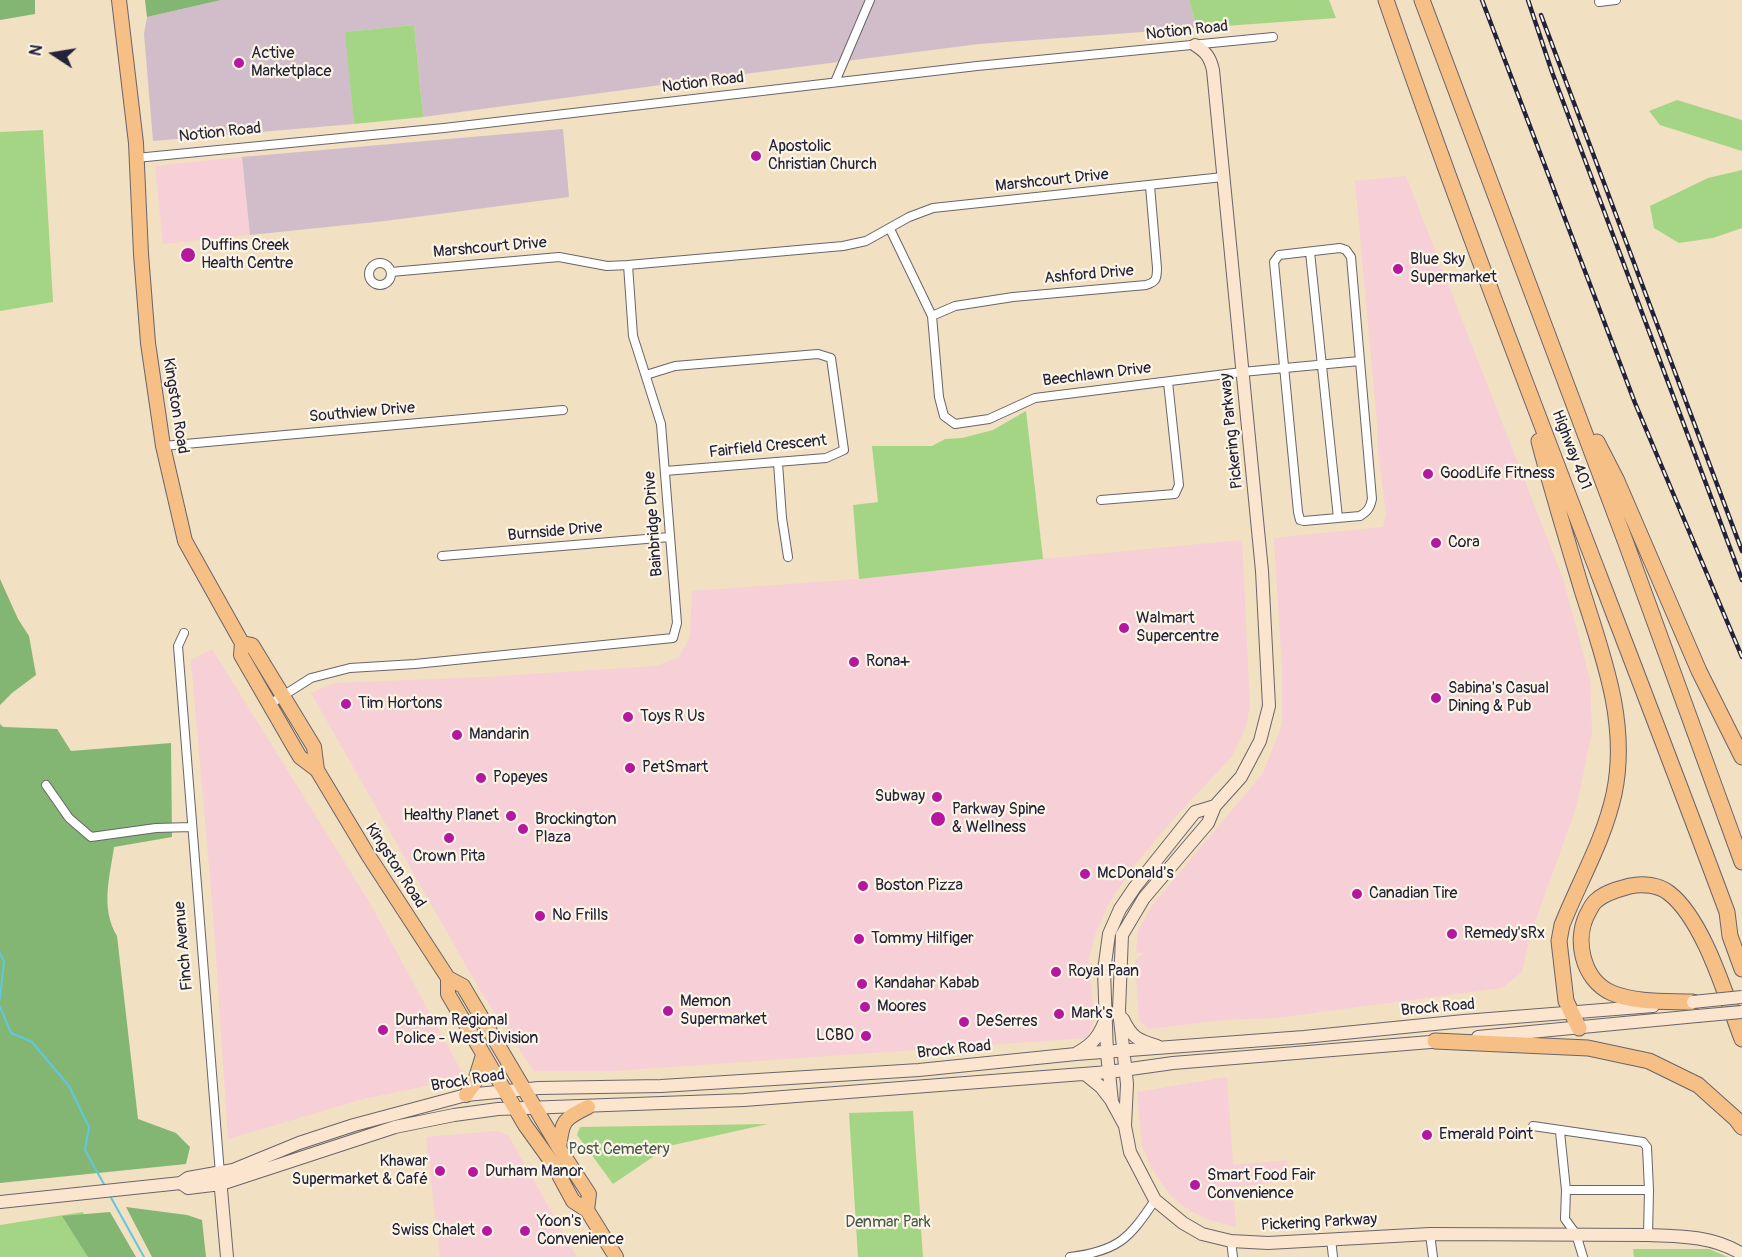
<!DOCTYPE html>
<html>
<head>
<meta charset="utf-8">
<style>
  body { margin:0 }
  #map { position:relative; width:1742px; height:1257px; overflow:hidden; background:#f1e0c1; font-family:Pangolin,sans-serif }
  canvas { display:block }
  .north { position:absolute; left:24px; top:24px; width:60px; height:60px; -webkit-text-stroke:4px #fcf5e5; paint-order:stroke; rotate:282deg; font-size:16px; font-weight:700; line-height:24px; text-align:center; color:#22223b }
  .north::after { content:''; display:block; margin:auto; width:21px; height:27px; background:#22223b; clip-path:polygon(50% 0,100% 100%,50% 72%,0 100%) }
</style>
</head>
<body>
<div id="map">
<canvas width="1742" height="1257"></canvas>
<div class="north">N</div>
</div>
<script>
const c = document.querySelector('canvas').getContext('2d');
c.lineJoin = 'round';
function fill(path, color) { c.fillStyle = color; c.fill(path, 'evenodd'); }
function trace(path, color, width, dash) { c.strokeStyle = color; c.lineWidth = width; c.lineCap = dash ? 'butt' : 'round'; c.setLineDash(dash || []); c.stroke(path); }
function write(font, color, halo, rows, align = 'center') {
  c.font = font + ' Pangolin,sans-serif'; c.lineWidth = 4.5; c.setLineDash([]); c.textBaseline = 'middle'; c.strokeStyle = halo; c.fillStyle = color; for (const [text, x, y, turn = 0] of rows) {
    c.save(); c.translate(x, y); c.rotate((+turn || 0) * Math.PI / 180); c.textAlign = isNaN(turn) ? turn : align; if (halo) c.strokeText(text, 0, 0); c.fillText(text, 0, 0); c.restore();
  }
}
fill(new Path2D(`
  M242,157L250,235L163,244L155,166Z
  M1406,176L1563,579L1590,679L1592,732L1576,808L1531,933L1522,972L1502,988L1275,1018L1223,1020L1149,1029L1139,1020L1135,960L1144,953H1136L1138,931L1151,907L1263,773L1282,725V670L1274,538L1383,527L1386,513L1377,445V422L1355,181Z
  M1242,540L1250,707L1245,729L1232,756L1169,824L1134,866L1109,903L1095,935L1089,959L1094,1021L1087,1038L613,1071H534L480,990L311,693L335,683L486,677L656,666L679,657L690,637L692,591L859,579L1043,559Z
  M212,649L371,905L465,1078L363,1099L228,1139L213,912L191,660Z
  M1227,1077L1233,1165L1287,1160L1289,1181L1233,1187L1236,1227L1206,1219L1186,1208L1170,1195L1151,1167L1142,1146L1137,1092Z
  M495,1131L508,1135L577,1257H440L426,1137Z`), '#f6cfd7');
fill(new Path2D(`
  M221,0H1189L1197,28L979,44L705,79L423,117L414,25L346,32L354,124L153,141L144,34L147,17Z
  M563,129L569,197L385,221L250,235L242,157Z`), '#d1bdc9');
fill(new Path2D(`
  M1189,0H1329L1336,18L1197,28Z
  M414,25L423,117L354,124L345,32Z
  M1677,100L1742,120V151L1660,125L1649,111Z
  M43,130L53,302L0,311V132Z
  M1742,170V228L1713,238L1679,243L1654,228L1650,206L1708,178Z
  M1026,411L1043,559L859,579L853,505L878,502L872,446H932L945,439L962,438L993,430Z
  M913,1111L923,1257H858L849,1113Z
  M768,1124L669,1146L613,1184L577,1135L580,1127Z
  M83,1212L102,1257H0V1225Z
  M1633,1249H1709L1728,1257H1634Z`), '#a3d584');
fill(new Path2D(`
  M0,0H35V14L0,20Z
  M145,0H221L147,17Z
  M0,579L18,619L29,636L36,675L12,693L0,705Z
  M0,724L3,727L57,729L71,751L171,743L172,837L114,847C110,876 100,908 117,936L138,1119L176,1133L190,1147L186,1164L0,1183Z
  M126,1207L187,1215L202,1220L206,1257H152Z
  M110,1212L136,1257H88L62,1216Z`), '#82b672');
trace(new Path2D(`
  M0,953L4,961L0,999
  M0,1007L11,1033L32,1042L69,1086L89,1127L85,1150L105,1186
  M109,1194L144,1257`), '#60c7de', 2);
const street = new Path2D(`
  M1599,2L1616,0
  M835,82L870,0
  M136,158L444,128L977,66L1273,37
  M890,229L932,316L939,397L944,416L955,424L989,419L1035,398L1242,372L1360,361L1372,499C1370,508 1368,511 1360,516L1304,521L1300,520L1298,512L1274,262L1279,255L1340,248L1346,250L1351,257L1360,361
  M1310,252L1338,518
  M369 274a11 11 0 1 1 22 0a11 11 0 1 1-22 0Z
  M391,272L559,257L607,266L628,265
  M932,316L955,306L1013,297L1146,285C1156,282 1157,279 1157,268L1150,186
  M646,375L675,366L818,354L831,358L844,450L826,458L665,471
  M163,446L563,410
  M778,463L782,518L788,557
  M1101,500L1175,494L1179,485L1168,382
  M442,556L670,537
  M184,633L178,646L220,1174
  M270,704L311,678L350,668L415,664L673,638L677,623L661,424L633,336L628,265L843,246L866,241L909,217L933,208L1223,177
  M46,785L69,818L91,837L156,828L191,827
  M1533,1126L1643,1142L1647,1147L1649,1190H1566
  M1560,1132L1566,1190L1565,1219L1576,1234L1583,1257
  M1430,1234L1433,1257
  M1648,1235L1649,1190
  M1331,1239L1333,1257
  M1231,1241L1233,1257
  M1070,1257C1118,1251 1129,1239 1155,1200`);
const secondary = new Path2D(`
  M1215,806L1195,812L1135,887L1120,909L1109,934L1104,971L1107,1053L1112,1102L1125,1126L1130,1152L1155,1200L1183,1223L1202,1234L1231,1241L1268,1243L1430,1234L1648,1235C1681,1236 1713,1236 1742,1254
  M1123,1019C1132,1038 1138,1040 1157,1046
  M1478,1037L1697,1016
  M1077,1053C1091,1045 1098,1038 1104,1023
  M1085,1074L1101,1087L1111,1100
  M1125,1126L1127,1084L1119,1010L1122,935L1144,898L1208,823L1215,806L1241,777L1260,741L1269,706L1262,571L1213,70C1210,57 1206,52 1195,45
  M220,1178L227,1257
  M181,1183L188,1188L221,1184L395,1127L454,1115L498,1109L744,1100L1109,1072L1173,1063L1443,1041
  M0,1202L181,1183L188,1178L233,1170L299,1143L354,1125L466,1095L539,1088L661,1086L919,1070L1076,1054L1304,1037L1464,1021L1653,1006`);
const primary = new Path2D(`
  M119,0L136,143L141,254L148,343L163,446L185,541L242,643L241,655L294,747L300,757L317,770L368,855L448,978L463,986L559,1148L589,1194L587,1210
  M242,643L252,645L314,747L317,770
  M448,978V994L525,1125L553,1164L573,1201L587,1210L616,1257
  M466,1095L474,1084L483,1055
  M559,1148C562,1121 563,1119 588,1107`);
const highway = new Path2D(`
  M1386,0C1492,307 1614,608 1727,912L1730,936L1742,969
  M1422,0L1626,543L1742,862
  M1539,441C1552,491 1567,540 1582,590C1603,656 1629,724 1614,794C1604,840 1579,882 1562,925L1559,941L1566,1001L1579,1028
  M1597,442L1617,481L1699,671L1742,757
  M1693,1002C1667,1001 1636,1003 1612,993C1582,980 1573,938 1589,911C1591,907 1594,902 1597,900C1606,892 1619,889 1630,886C1643,883 1659,885 1669,893C1704,920 1726,997 1742,1039
  M1435,1041L1588,1048L1649,1061L1698,1085L1736,1119L1742,1127`);
trace(street, '#6a646a', 10);
trace(secondary, '#6a646a', 14);
trace(primary, '#6a646a', 16);
trace(highway, '#6a646a', 17);
trace(street, '#fff', 8);
trace(secondary, '#fbe5cf', 12);
trace(primary, '#f5bf86', 14);
trace(highway, '#f5bf86', 15);
const rail = new Path2D(`
  M1482,0L1635,403L1742,657
  M1528,0L1552,72L1742,580
  M1541,15L1742,551`);
trace(rail, '#22223b', 4.5);
trace(rail, '#fcf5e5', 2, [7]);
const secondaryBridge = new Path2D(`
  M1693,1002L1742,997
  M1697,1016L1742,1012`);
trace(secondaryBridge, '#6a646a', 14, []);
trace(secondaryBridge, '#fbe5cf', 12);
for (const [x, y, r, color] of [
  [239,63,6,"#b5179e"],
  [756,156,6,"#b5179e"],
  [188,255,8,"#b5179e"],
  [1398,269,6,"#b5179e"],
  [1428,474,6,"#b5179e"],
  [1436,543,6,"#b5179e"],
  [1124,628,6,"#b5179e"],
  [854,662,6,"#b5179e"],
  [1436,698,6,"#b5179e"],
  [346,704,6,"#b5179e"],
  [628,717,6,"#b5179e"],
  [457,735,6,"#b5179e"],
  [630,768,6,"#b5179e"],
  [481,778,6,"#b5179e"],
  [937,797,6,"#b5179e"],
  [511,816,6,"#b5179e"],
  [938,819,8,"#b5179e"],
  [523,829,6,"#b5179e"],
  [449,838,6,"#b5179e"],
  [1085,874,6,"#b5179e"],
  [863,886,6,"#b5179e"],
  [1357,894,6,"#b5179e"],
  [540,916,6,"#b5179e"],
  [1452,934,6,"#b5179e"],
  [859,939,6,"#b5179e"],
  [1056,972,6,"#b5179e"],
  [862,984,6,"#b5179e"],
  [865,1007,6,"#b5179e"],
  [668,1011,6,"#b5179e"],
  [1059,1014,6,"#b5179e"],
  [964,1022,6,"#b5179e"],
  [383,1030,6,"#b5179e"],
  [866,1036,6,"#b5179e"],
  [1427,1135,6,"#b5179e"],
  [440,1171,6,"#b5179e"],
  [473,1172,6,"#b5179e"],
  [1195,1185,6,"#b5179e"],
  [487,1231,6,"#b5179e"],
  [525,1231,6,"#b5179e"]
]) { const dot = new Path2D(); dot.arc(x, y, r, 0, 2 * Math.PI); c.fillStyle = color; c.fill(dot); trace(dot, '#fcf5e5', 2); }
write('16px', '#22223b', '#fcf5e5', [
  ["Notion Road",1187,31,-6],
  ["Notion Road",703,83,-7],
  ["Notion Road",220,133,-6],
  ["Marshcourt Drive",1052,181,-6],
  ["Marshcourt Drive",490,248,-5],
  ["Ashford Drive",1089,275,-5],
  ["Beechlawn Drive",1097,375,-7],
  ["Kingston Road",175,406,81],
  ["Southview Drive",362,413,-5],
  ["Pickering Parkway",1232,431,-96],
  ["Fairfield Crescent",768,447,-6],
  ["Highway 401",1571,450,69],
  ["Bainbridge Drive",654,524,-94],
  ["Burnside Drive",555,532,-5],
  ["Kingston Road",395,866,57],
  ["Finch Avenue",184,946,-95],
  ["Brock Road",1438,1008,-5],
  ["Brock Road",954,1050,-6],
  ["Brock Road",468,1081,-9],
  ["Pickering Parkway",1319,1223,-3]
]);
write('16px', '#22223b', '#fcf5e5', [
  ["Active",251,54],
  ["Marketplace",251,72],
  ["Apostolic",768,147],
  ["Christian Church",768,165],
  ["Duffins Creek",201,246],
  ["Health Centre",201,264],
  ["Blue Sky",1410,260],
  ["Supermarket",1410,278],
  ["GoodLife Fitness",1440,474],
  ["Cora",1448,543],
  ["Walmart",1136,619],
  ["Supercentre",1136,637],
  ["Rona+",866,662],
  ["Sabina's Casual",1448,689],
  ["Dining & Pub",1448,707],
  ["Tim Hortons",358,704],
  ["Toys R Us",640,717],
  ["Mandarin",469,735],
  ["PetSmart",642,768],
  ["Popeyes",493,778],
  ["Subway",925,797,"right"],
  ["Parkway Spine",952,810],
  ["& Wellness",952,828],
  ["Healthy Planet",499,816,"right"],
  ["Brockington",535,820],
  ["Plaza",535,838],
  ["Crown Pita",449,857,"center"],
  ["McDonald's",1097,874],
  ["Boston Pizza",875,886],
  ["Canadian Tire",1369,894],
  ["No Frills",552,916],
  ["Remedy'sRx",1464,934],
  ["Tommy Hilfiger",871,939],
  ["Royal Paan",1068,972],
  ["Kandahar Kabab",874,984],
  ["Memon",680,1002],
  ["Supermarket",680,1020],
  ["Moores",877,1007],
  ["Mark's",1071,1014],
  ["Durham Regional",395,1021],
  ["Police - West Division",395,1039],
  ["DeSerres",976,1022],
  ["LCBO",854,1036,"right"],
  ["Emerald Point",1439,1135],
  ["Khawar",428,1162,"right"],
  ["Supermarket & Café",428,1180,"right"],
  ["Durham Manor",485,1172],
  ["Smart Food Fair",1207,1176],
  ["Convenience",1207,1194],
  ["Yoon's",537,1222],
  ["Convenience",537,1240],
  ["Swiss Chalet",475,1231,"right"]
], 'left');
write('16px', '#495851', '#fcf5e5', [
  ["Post Cemetery",619,1150],
  ["Denmar Park",888,1223]
]);
</script>
</body>
</html>
